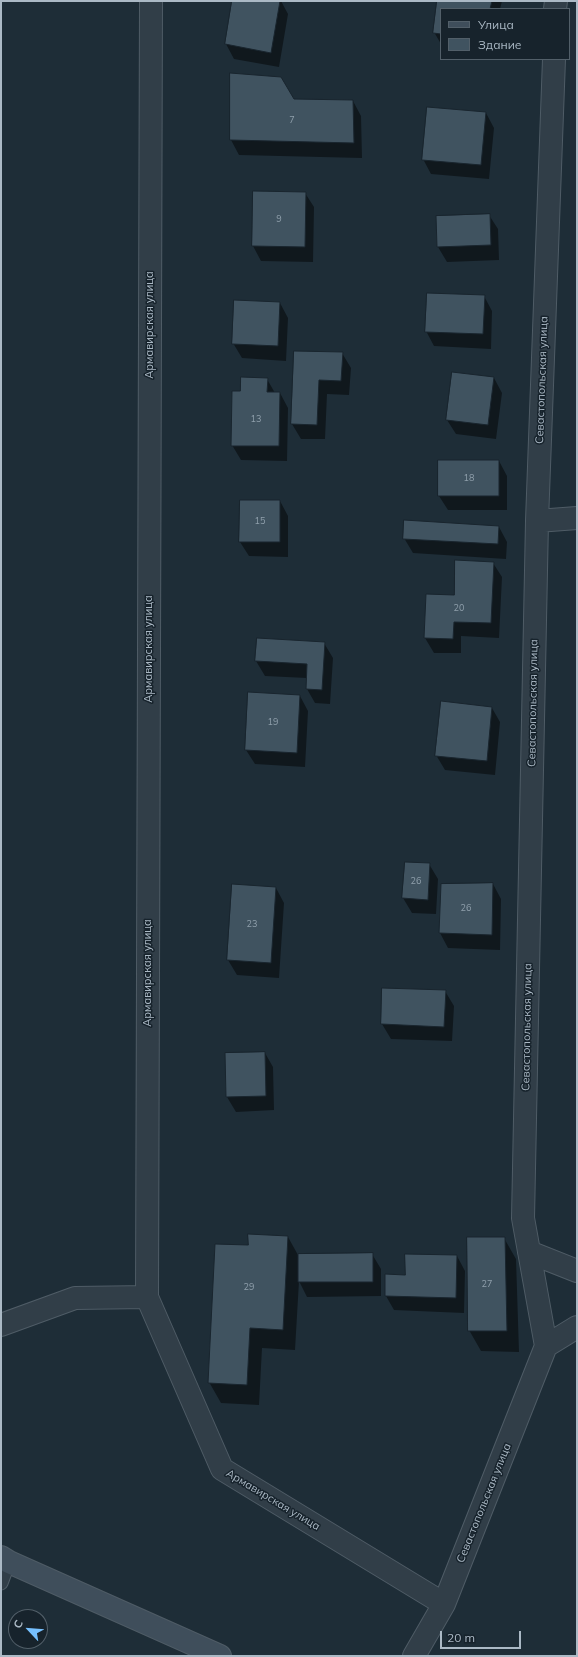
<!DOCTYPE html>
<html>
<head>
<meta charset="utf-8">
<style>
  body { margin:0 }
  #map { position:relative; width:578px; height:1657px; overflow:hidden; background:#1e2d37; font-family:Mulish,sans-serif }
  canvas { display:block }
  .frame { position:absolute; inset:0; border:2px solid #abb9c5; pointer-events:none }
  .legend { position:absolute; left:440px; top:8px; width:130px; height:52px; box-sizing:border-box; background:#17232c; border:1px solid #525f69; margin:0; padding:5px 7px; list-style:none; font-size:12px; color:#abb9c5 }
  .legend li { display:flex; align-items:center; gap:8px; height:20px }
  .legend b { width:20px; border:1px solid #525f69 }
  .north { position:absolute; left:8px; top:1609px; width:40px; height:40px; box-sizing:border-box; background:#17232c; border:1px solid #525f69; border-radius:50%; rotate:296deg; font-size:11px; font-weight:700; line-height:16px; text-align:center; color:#abb9c5 }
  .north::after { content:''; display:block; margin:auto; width:14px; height:18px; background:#76c0ff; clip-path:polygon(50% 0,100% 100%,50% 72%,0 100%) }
  .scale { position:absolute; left:440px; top:1631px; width:81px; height:18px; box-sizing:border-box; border:2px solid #abb9c5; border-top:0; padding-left:5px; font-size:12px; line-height:14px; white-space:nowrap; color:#abb9c5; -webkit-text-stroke:3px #17232c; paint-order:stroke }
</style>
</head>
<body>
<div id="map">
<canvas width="578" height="1657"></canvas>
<div class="frame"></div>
<ul class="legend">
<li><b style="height:5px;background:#3f4e5b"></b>Улица</li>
<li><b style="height:11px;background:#405360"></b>Здание</li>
</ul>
<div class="north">С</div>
<div class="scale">20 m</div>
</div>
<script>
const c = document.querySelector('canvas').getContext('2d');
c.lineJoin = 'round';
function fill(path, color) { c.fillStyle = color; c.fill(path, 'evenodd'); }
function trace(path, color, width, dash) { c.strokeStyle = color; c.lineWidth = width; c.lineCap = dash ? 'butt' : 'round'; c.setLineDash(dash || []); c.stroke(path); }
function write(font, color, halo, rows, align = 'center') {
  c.font = font + ' Mulish,sans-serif'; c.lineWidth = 3; c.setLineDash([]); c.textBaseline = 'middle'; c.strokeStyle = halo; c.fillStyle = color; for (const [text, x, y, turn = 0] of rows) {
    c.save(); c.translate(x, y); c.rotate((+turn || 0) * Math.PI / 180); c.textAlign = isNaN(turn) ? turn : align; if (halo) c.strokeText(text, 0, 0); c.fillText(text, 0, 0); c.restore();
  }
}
fill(new Path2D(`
  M233,1H281L288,14L279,67L234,59L226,44Z
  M438,1H502L500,9H441V44L434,32Z
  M293,100L353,101L361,116L362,158L239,155L231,140Z
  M486,113L494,128L489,179L431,174L423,159Z
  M254,192L305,193L314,207L313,262L261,261L253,246Z
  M489,215L498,229L499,260L447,262L438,247L437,217Z
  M484,296L492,311L491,349L434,346L426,331Z
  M280,303L288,318L286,361L242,358L233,343Z
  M295,352L342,353L351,368L349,395L327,394L325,439H301L292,424Z
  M494,378L502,393L496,439L456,434L447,420Z
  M267,379L275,393H280L288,408L287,461L241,460L232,445L241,392Z
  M499,461L507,476V510H448L439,496Z
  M280,501L288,516V557L249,556L240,542Z
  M499,527L507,542L506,559L413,553L404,538Z
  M493,563L502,577L499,638L461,636V653H434L425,638L455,596Z
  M258,639L324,643L333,658L330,704L315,703L307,689V678L265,676L256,661Z
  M300,696L308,711L305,767L255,764L246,750Z
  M492,708L500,722L495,775L445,770L436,755Z
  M406,863L429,864L438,879L436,914L412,913L403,898Z
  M493,884L501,899L500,950L448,948L440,933Z
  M233,885L276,888L284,903L279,978L237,975L228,960Z
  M383,989L445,991L454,1006L452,1041L391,1039L382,1024Z
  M265,1053L273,1067L274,1110L236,1112L227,1097Z
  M288,1237L298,1255L372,1254L381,1269V1296L307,1297L299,1281L295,1350L262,1348L259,1405L221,1403L209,1382Z
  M504,1238L516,1259L519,1352L481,1351L469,1330Z
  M457,1256L465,1271L464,1313L394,1310L386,1296L406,1276Z`), '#0007');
const building = new Path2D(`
  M232,1H280L271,53L225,44Z
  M437,1H492L490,9H441V34L433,33Z
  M230,73L281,77L294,99L353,100L354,143L230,140Z
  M427,107L486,112L481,165L422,160Z
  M253,191L306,192L305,247L252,246Z
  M490,214L491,245L437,247L436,216Z
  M427,293L485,295L483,334L425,332Z
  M234,300L280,302L278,346L232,344Z
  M294,351L343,352L341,381L319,380L317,425L291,424Z
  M452,372L494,377L488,425L446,420Z
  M241,377L268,378L267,392H280L279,446H231L232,391H240Z
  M438,460H499V496H438Z
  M240,500H280V542H239Z
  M404,520L499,526L498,544L403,539Z
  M455,560L494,562L491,623L454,622L453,639L424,638L426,594L454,595Z
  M257,638L325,642L322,690L306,689L307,664L255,661Z
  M248,692L300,695L297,753L245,750Z
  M441,701L492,707L487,761L435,756Z
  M405,862L430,863L428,900L402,898Z
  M493,883L492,935L439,933L441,884Z
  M232,884L276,887L271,963L227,960Z
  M382,988L446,990L444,1027L381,1024Z
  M265,1052L266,1096L226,1097L225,1053Z
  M248,1234L288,1236L283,1330L250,1328L247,1385L208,1383L215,1244L248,1245Z
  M467,1237H505L507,1331H468Z
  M373,1253V1282H298V1254Z
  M405,1254L457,1255L456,1298L385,1296V1274L405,1275Z`);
fill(building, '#405360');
trace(building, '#19252e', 1);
const lane = new Path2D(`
  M1,1583L9,1562`);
const street = new Path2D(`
  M555,9L556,1
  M537,521L577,518
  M529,1252L577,1271
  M147,1297L222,1469L444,1604
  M1,1325L75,1298L147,1297L151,1
  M546,1346L577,1327
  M414,1656L444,1604L546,1346L523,1218L537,521L554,59`);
const secondary = new Path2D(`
  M1,1557L9,1562L220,1656`);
trace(lane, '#4f5c66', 15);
trace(street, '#4f5c66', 24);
trace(secondary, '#4f5c66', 24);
trace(lane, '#313e48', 13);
trace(street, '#313e48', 22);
trace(secondary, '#3f4e5b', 22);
write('9px', '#90a0ac', null, [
  ["7",292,120],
  ["9",279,219],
  ["13",256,419],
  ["18",469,478],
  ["15",260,521],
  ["20",459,608],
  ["19",273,722],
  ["26",416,881],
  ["26",466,908],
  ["23",252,924],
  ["27",487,1284],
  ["29",249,1287]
]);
write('11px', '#abb9c5', '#17232c', [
  ["Армавирская улица",150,325,-90],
  ["Севастопольская улица",542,380,-88],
  ["Армавирская улица",149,649,-90],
  ["Севастопольская улица",533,703,-89],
  ["Армавирская улица",148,973,-90],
  ["Севастопольская улица",527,1027,-89],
  ["Армавирская улица",273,1500,31],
  ["Севастопольская улица",484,1503,-68]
]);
</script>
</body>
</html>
